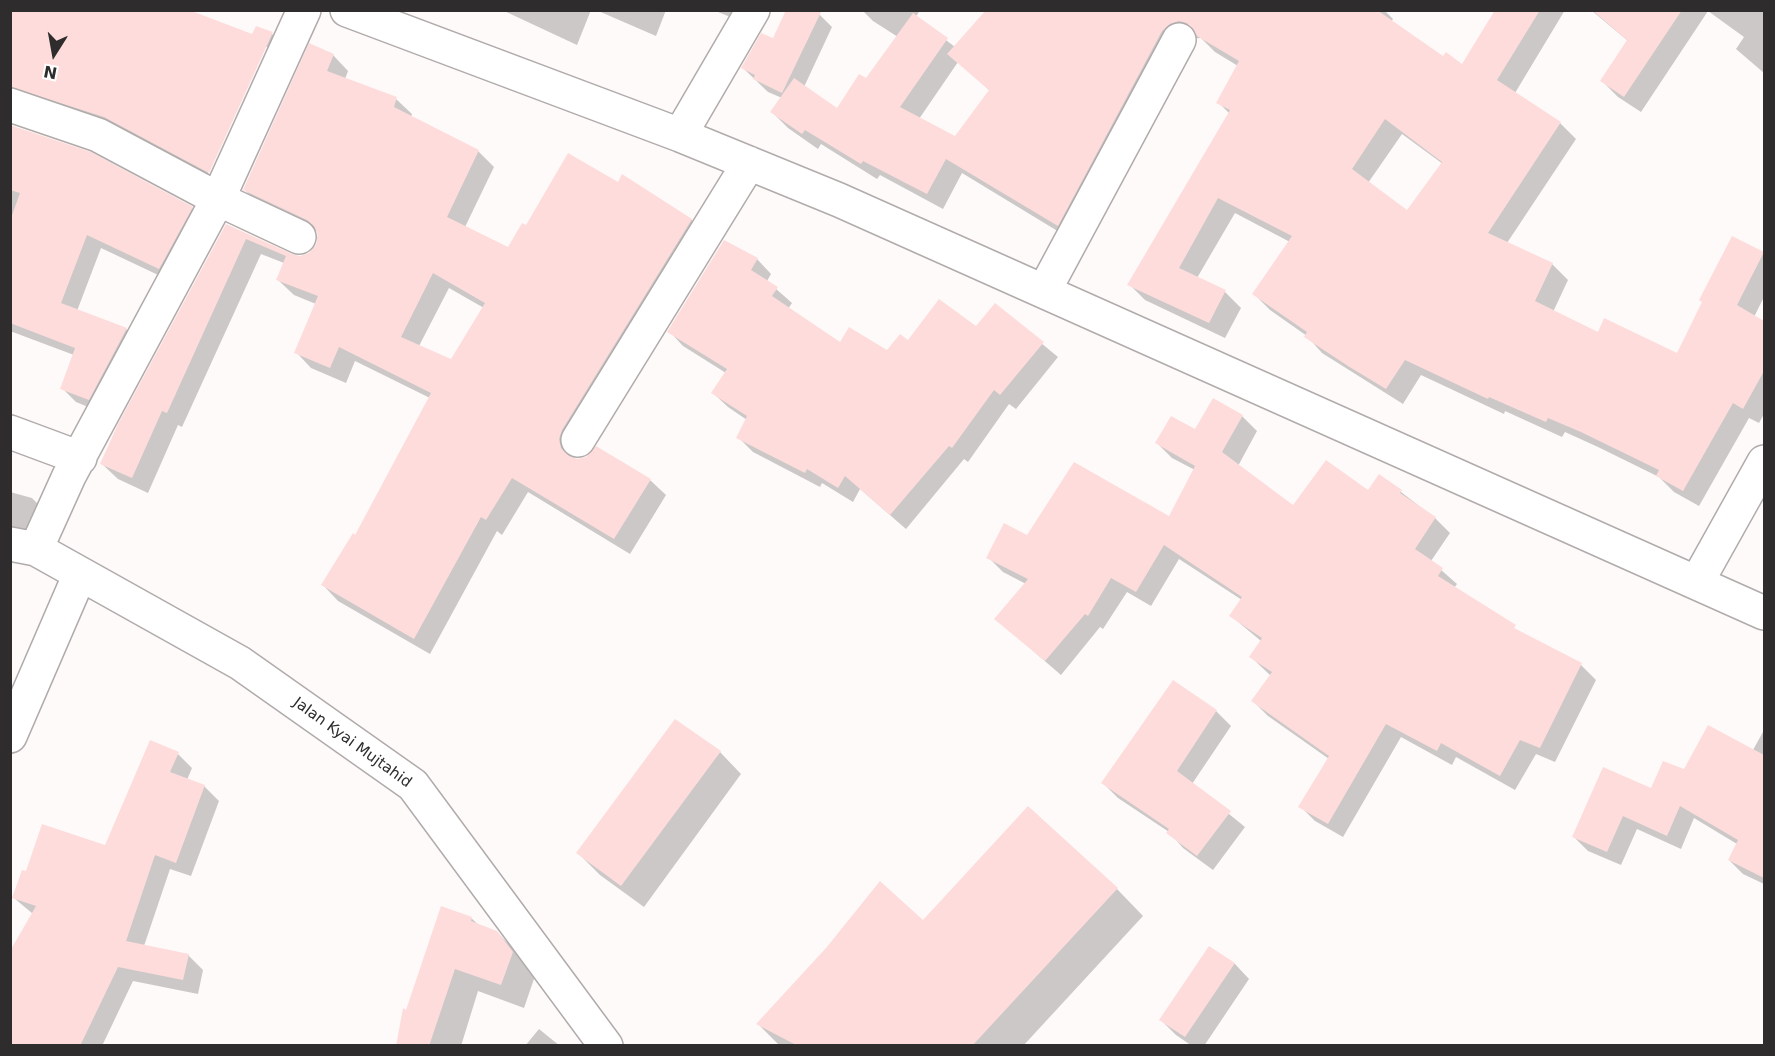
<!DOCTYPE html>
<html>
<head>
<meta charset="utf-8">
<style>
  body { margin:0 }
  #map { position:relative; width:1775px; height:1056px; overflow:hidden; background:#fefaf9; font-family:"DejaVu Sans",sans-serif }
  canvas { display:block }
  .frame { position:absolute; inset:0; border:12px solid #2e2c2c; pointer-events:none }
  .north { position:absolute; left:24px; top:24px; width:60px; height:60px; -webkit-text-stroke:4px #fff; paint-order:stroke; rotate:191deg; font-size:16px; font-weight:700; line-height:24px; text-align:center; color:#2e2c2c }
  .north::after { content:''; display:block; margin:auto; width:21px; height:27px; background:#2e2c2c; clip-path:polygon(50% 0,100% 100%,50% 72%,0 100%) }
</style>
</head>
<body>
<div id="map">
<canvas width="1775" height="1056"></canvas>
<div class="frame"></div>
<div class="north">N</div>
</div>
<script>
const c = document.querySelector('canvas').getContext('2d');
c.lineJoin = 'round';
function fill(path, color) { c.fillStyle = color; c.fill(path, 'evenodd'); }
function trace(path, color, width, dash) { c.strokeStyle = color; c.lineWidth = width; c.lineCap = dash ? 'butt' : 'round'; c.setLineDash(dash || []); c.stroke(path); }
function write(font, color, halo, rows, align = 'center') {
  c.font = font + ' "DejaVu Sans",sans-serif'; c.lineWidth = 6; c.setLineDash([]); c.textBaseline = 'middle'; c.strokeStyle = halo; c.fillStyle = color; for (const [text, x, y, turn = 0] of rows) {
    c.save(); c.translate(x, y); c.rotate((+turn || 0) * Math.PI / 180); c.textAlign = isNaN(turn) ? turn : align; if (halo) c.strokeText(text, 0, 0); c.fillText(text, 0, 0); c.restore();
  }
}
fill(new Path2D(`
  M10,10H193L192,13L253,36L256,27L272,34L286,48L224,186L209,178L268,47H265L206,177L10,107Z
  M502,10H591L577,45Z
  M596,10H666L656,36Z
  M713,10H742L738,20Z
  M862,10H920L916,17L955,47L988,10H1384L1393,19L1391,22L1444,58L1462,66L1496,10H1565L1515,93L1560,123L1576,139L1507,243L1552,264L1568,280L1553,312L1598,334L1678,355L1763,253L1764,297L1754,317L1764,322V414L1759,423L1749,418L1699,506L1674,492L1659,477L1598,447L1565,432L1562,437L1505,411L1504,414L1421,375L1403,404L1322,353L1307,336L1270,310L1254,294L1290,242L1235,213L1197,278L1225,292L1241,308L1225,338L1145,300L1129,284L1230,114L1218,102L1238,66L1215,52L1201,38L1186,39L1074,241L962,173L943,209L880,175L877,179L821,144L818,149L788,128L772,112L782,98L768,92L743,68L819,14L832,27L804,87L838,110L866,80L898,37L873,21ZM958,62L990,91L956,138L919,119ZM1402,134L1443,164L1407,212L1368,183Z
  M1591,10H1764V73L1736,49L1744,37L1708,11L1641,112L1618,97L1602,81L1628,41Z
  M333,55L348,71L345,79L396,99L412,114L411,117L478,151L494,167L465,227L509,249L526,227L618,184L622,176L692,220L707,236L574,455L575,460L650,480L666,495L630,554L528,492L502,535L497,531L430,654L338,601L323,585L356,537L430,398L355,361L346,383L311,368L296,352L316,304L294,295L278,280L284,263L261,254L182,427L178,425L148,493L118,479L102,464L227,225L291,256L300,257L310,254L317,246L318,232L260,205L245,190ZM449,288L484,308L452,361L419,346Z
  M10,127L192,208L206,222L173,282L101,248L77,311L126,329L140,343L103,413L76,402L62,388L74,355L10,331Z
  M757,259L771,274L767,281L792,303L788,309L841,344L888,352L908,342L976,328L995,305L1058,357L1016,409L1009,404L968,462L964,459L906,529L860,489L853,502L822,483L820,487L753,452L738,437L747,420L728,407L713,393L726,373L683,346L669,331Z
  M1242,416L1257,431L1238,466L1293,507L1368,492L1380,476L1435,518L1450,533L1431,561L1457,584L1454,588L1522,634L1581,665L1596,680L1555,762L1536,754L1515,790L1456,757L1452,765L1401,737L1343,837L1315,821L1300,806L1329,759L1268,716L1253,701L1271,676L1251,657L1261,641L1231,616L1242,600L1179,559L1151,606L1127,592L1103,629L1100,627L1061,675L996,619L1026,584L1003,572L988,557L1027,537L1170,518L1195,470L1172,458L1157,443Z
  M10,492L32,498L45,511L37,540L10,542Z
  M1216,711L1231,726L1192,784L1245,827L1213,870L1183,848L1169,832L1118,798L1103,783Z
  M1764,730V884L1743,874L1729,860L1737,844L1694,818L1681,849L1637,829L1621,865L1588,851L1574,837L1684,771L1753,750Z
  M720,752L741,774L644,907L600,875L578,853Z
  M178,754L192,768L187,780L204,786L219,801L191,876L170,869L144,946L188,955L203,970L198,994L133,981L102,1046H78L33,914L14,898L27,873L106,847Z
  M1117,889L1143,916L1023,1046H780L758,1024L923,922Z
  M471,918L480,926L497,932L520,956L535,976L524,1008L478,991L461,1046H397L407,1012Z
  M1209,948L1235,964L1249,979L1204,1046H1192L1176,1035L1161,1020Z
  M539,1029L560,1046H525Z`), '#0003');
fill(new Path2D(`
  M10,10H189L252,34L256,26L273,32L209,173L104,117L10,87Z
  M786,10H822L782,93L753,79L755,75L741,68L761,33L773,38Z
  M986,10H1377L1443,56L1446,52L1462,64L1495,10H1540L1497,80L1561,122L1488,233L1553,263L1535,301L1598,332L1604,318L1677,353L1702,302L1699,300L1732,236L1764,252L1737,305L1764,321V371L1743,409L1733,403L1683,491L1656,476L1659,470L1581,432L1548,418L1546,422L1489,397L1488,399L1405,360L1386,389L1348,366L1304,337L1307,332L1252,294L1292,236L1218,198L1179,268L1226,290L1209,323L1127,285L1230,110L1216,103L1239,61L1197,36L1187,23L1179,21L1170,24L1162,31L1058,226L946,159L927,194L863,161L861,164L805,130L802,134L770,112L794,78L837,108L859,74L866,78L913,13L948,38L900,107L955,136L989,90L947,54ZM1385,119L1442,162L1407,210L1352,169Z
  M1592,10H1682L1624,97L1600,81L1627,40Z
  M309,43L334,54L327,71L397,97L394,107L479,150L447,217L508,247L522,223L526,225L568,153L618,182L622,174L692,219L562,430L559,439L561,448L569,456L577,459L586,457L596,446L651,479L614,539L512,478L486,520L481,517L414,639L321,585L353,533L355,535L431,393L339,347L330,368L294,353L318,296L276,280L286,256L246,239L167,413L162,411L132,478L100,464L118,424L226,224L292,254L300,256L309,253L316,245L318,235L314,226L307,220L243,190ZM433,273L485,303L451,359L401,337Z
  M10,125L91,152L193,207L159,269L87,235L61,303L127,328L89,400L60,389L75,348L10,323V221L20,193L10,190Z
  M724,240L758,258L751,270L778,287L772,296L840,342L849,327L887,350L900,334L908,340L939,299L976,326L995,303L1044,342L1000,395L994,390L952,448L949,446L890,515L845,476L838,488L807,469L805,473L736,438L747,416L711,393L727,369L667,332Z
  M1213,398L1243,415L1222,452L1293,505L1326,460L1368,490L1379,474L1402,490L1400,493L1436,517L1415,549L1443,568L1438,576L1516,625L1514,628L1582,663L1540,748L1520,740L1500,776L1441,743L1437,751L1386,724L1328,824L1298,807L1329,756L1251,701L1272,672L1249,657L1262,638L1229,616L1242,597L1164,545L1136,592L1111,578L1088,616L1085,614L1045,661L994,619L1028,579L986,558L1004,523L1027,535L1074,462L1169,516L1195,466L1155,443L1171,416L1195,429Z
  M1173,680L1217,710L1177,771L1231,811L1197,856L1166,833L1169,829L1101,783Z
  M675,719L721,751L621,886L576,853Z
  M1708,725L1764,755V878L1728,860L1738,840L1680,806L1667,836L1623,816L1607,852L1572,837L1603,767L1651,788L1663,761L1684,769Z
  M150,740L179,752L170,772L205,785L176,863L155,855L126,941L189,954L183,980L118,967L80,1046H10V951L36,906L12,898L22,870L26,871L42,824L105,845Z
  M1028,806L1118,888L972,1046H798L756,1024L826,948L880,881L923,920Z
  M441,906L472,917L471,921L497,931L513,952L501,985L455,969L429,1046H396L403,1008L406,1010Z
  M1209,946L1235,963L1185,1037L1159,1020Z`), '#fedcdb');
const minor = new Path2D(`
  M347,10L680,135L839,200L1764,613
  M10,105L98,135L218,199L299,237
  M680,135L753,10
  M1044,291L1179,40
  M10,432L80,458
  M578,440L749,163
  M10,544L36,549L240,663L413,785L606,1046
  M36,549L69,476L218,199L304,10
  M1697,582L1764,462
  M10,736L80,574`);
trace(minor, '#b1abab', 36);
trace(minor, '#fff', 33);
write('15px', '#2e2c2c', '#fff', [
  ["Jalan Kyai Mujtahid",352,743,36]
]);
</script>
</body>
</html>
